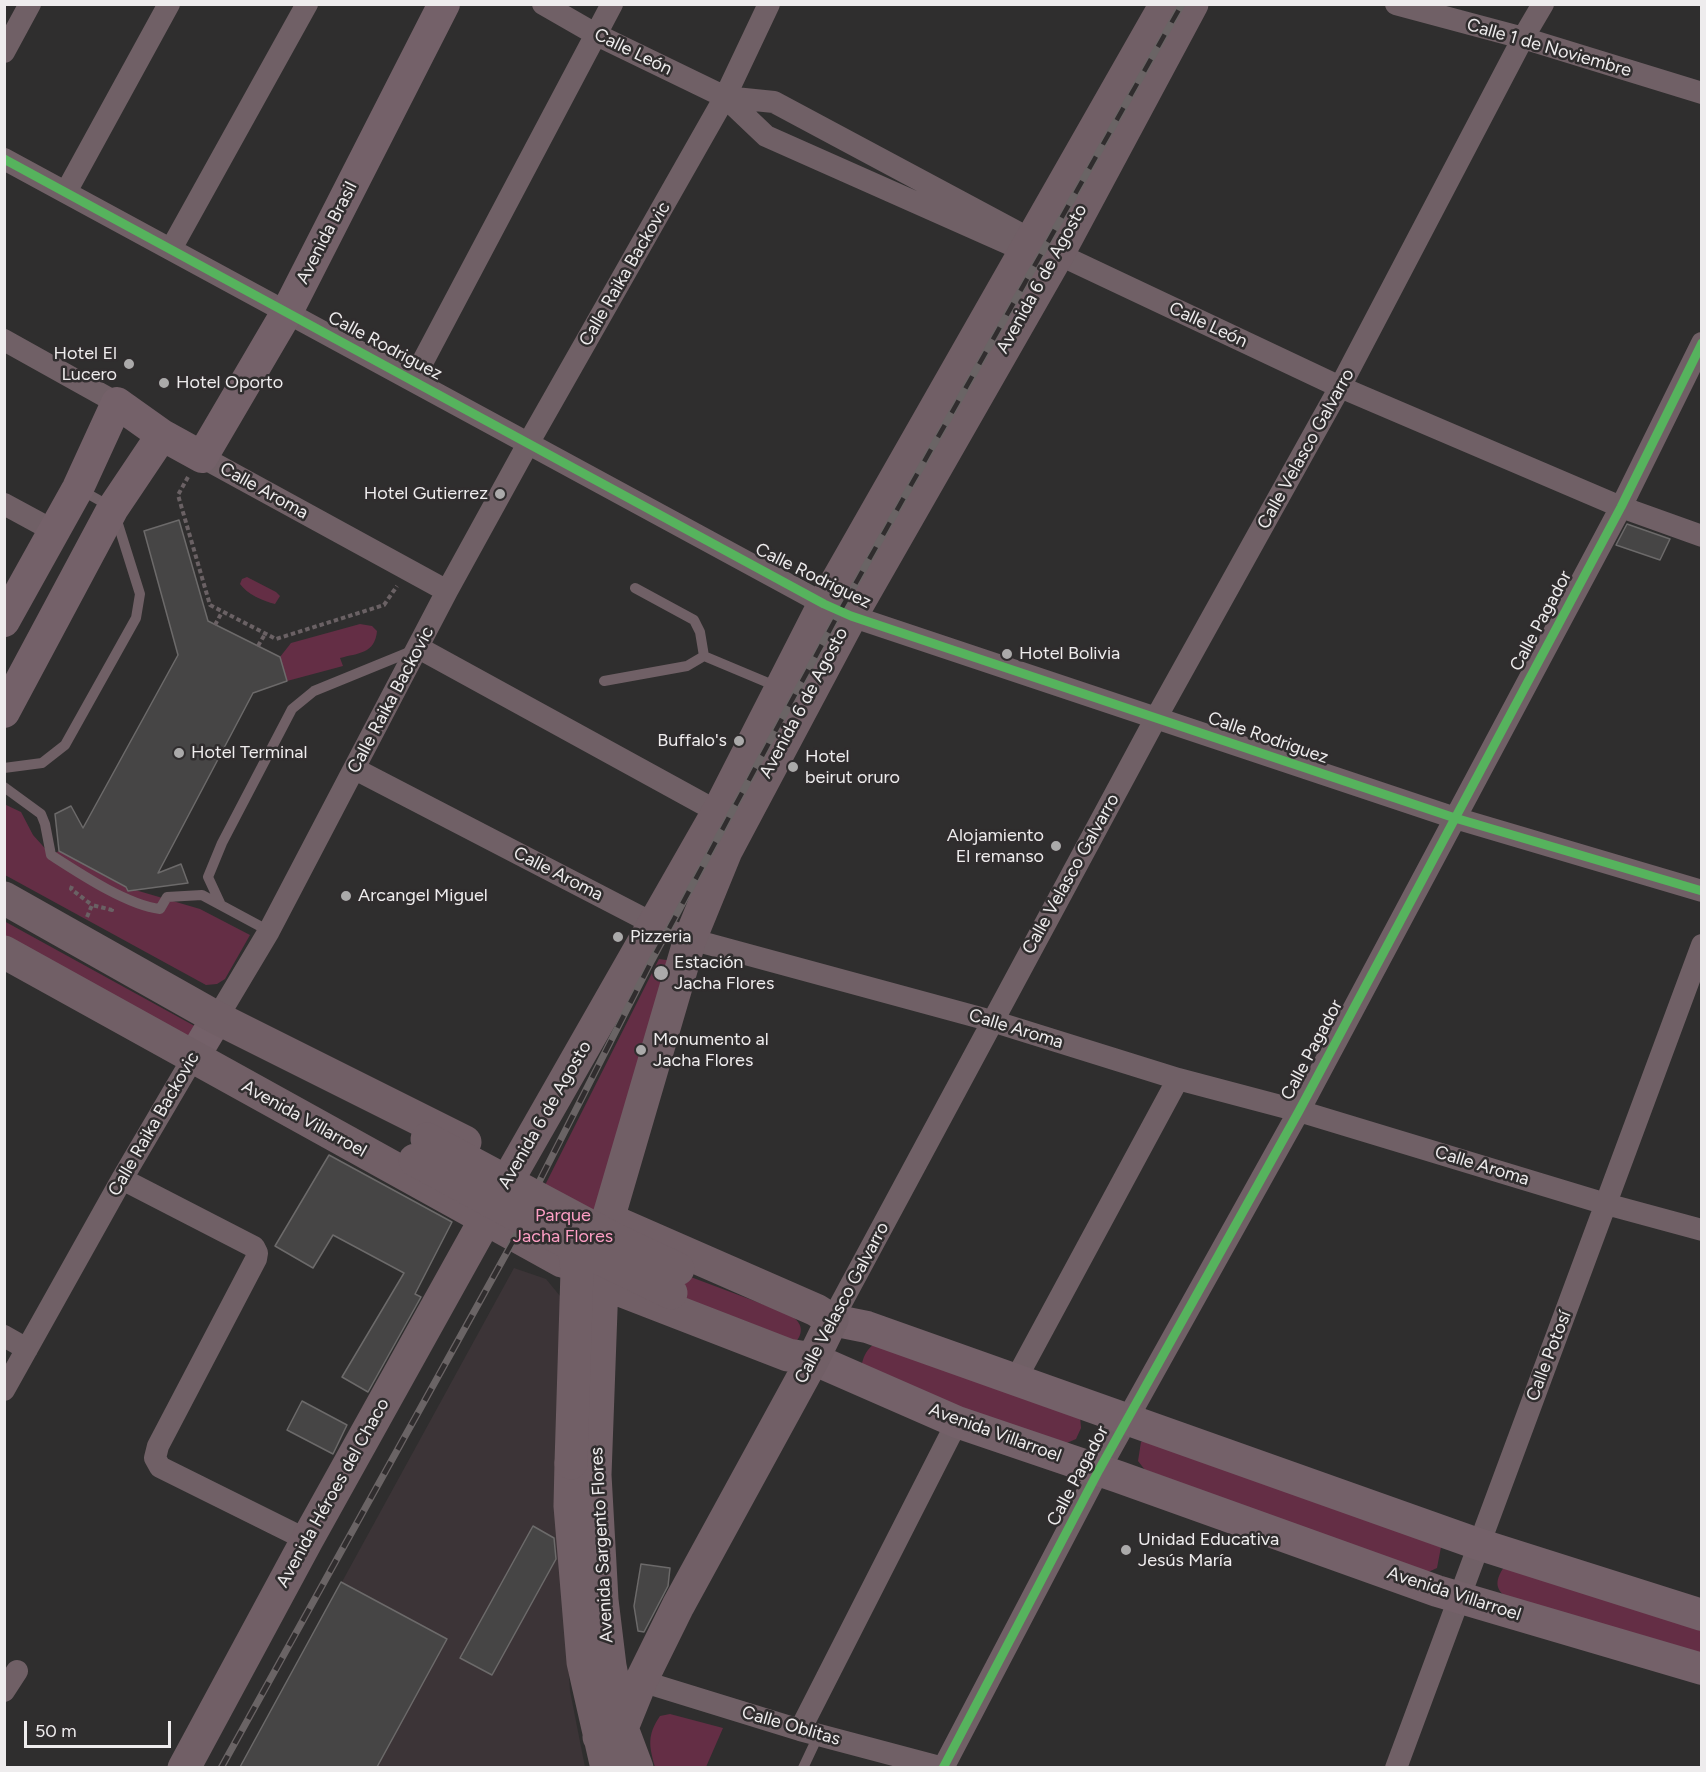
<!DOCTYPE html>
<html>
<head>
<meta charset="utf-8">
<style>
  body { margin:0 }
  #map { position:relative; width:1706px; height:1772px; overflow:hidden; background:#2f2e2e; font-family:Figtree,sans-serif }
  canvas { display:block }
  .frame { position:absolute; inset:0; border:6px solid #eeeced; pointer-events:none }
  .scale { position:absolute; left:24px; top:1721px; width:147px; height:27px; box-sizing:border-box; border:3px solid #eeeced; border-top:0; padding-left:8px; font-size:18px; line-height:21px; white-space:nowrap; color:#eeeced; -webkit-text-stroke:4px #302d2e; paint-order:stroke }
</style>
</head>
<body>
<div id="map">
<canvas width="1706" height="1772"></canvas>
<div class="frame"></div>
<div class="scale">50 m</div>
</div>
<script>
const c = document.querySelector('canvas').getContext('2d');
c.lineJoin = 'round';
function fill(path, color) { c.fillStyle = color; c.fill(path, 'evenodd'); }
function trace(path, color, width, dash) { c.strokeStyle = color; c.lineWidth = width; c.lineCap = dash ? 'butt' : 'round'; c.setLineDash(dash || []); c.stroke(path); }
function write(font, color, halo, rows, align = 'center') {
  c.font = font + ' Figtree,sans-serif'; c.lineWidth = 5; c.setLineDash([]); c.textBaseline = 'middle'; c.strokeStyle = halo; c.fillStyle = color; for (const [text, x, y, turn = 0] of rows) {
    c.save(); c.translate(x, y); c.rotate((+turn || 0) * Math.PI / 180); c.textAlign = isNaN(turn) ? turn : align; if (halo) c.strokeText(text, 0, 0); c.fillText(text, 0, 0); c.restore();
  }
}
fill(new Path2D(`
  M514,1268L546,1279L565,1302L560,1552L570,1691L585,1767L240,1768Z`), '#3c3437');
fill(new Path2D(`
  M247,577L276,592L280,596L275,604C263,601 247,594 240,584L242,579Z
  M360,624L372,626L377,631C375,654 358,653 340,658L343,666L287,681L280,657L291,643Z
  M4,804L21,812L33,835L51,855L59,851L125,887L200,909L250,935L225,979L217,984L206,985L5,875Z
  M4,921L211,1035L201,1052L5,943Z
  M659,959L674,961L598,1217L536,1203Z
  M627,1253L789,1314C801,1322 805,1330 796,1342L778,1345L619,1267Z
  M881,1340L1080,1416L1081,1428L1076,1439L1060,1446L861,1368C864,1353 868,1347 881,1340Z
  M1149,1438L1441,1547L1437,1568L1426,1573L1145,1470L1138,1461L1141,1442Z
  M1504,1567L1701,1630V1656L1506,1597C1494,1588 1496,1579 1504,1567Z
  M670,1714L723,1728L706,1767H655C649,1746 647,1735 660,1716Z`), '#642e45');
const building = new Path2D(`
  M179,520L208,621L280,657L287,681L253,693L158,873L181,864L188,883L128,891L126,887L59,851L55,814L71,806L83,828L178,655L144,531Z
  M1627,524L1670,539L1660,560L1616,545Z
  M329,1155L452,1222L415,1294L421,1297L368,1392L342,1377L404,1273L333,1235L313,1268L275,1246Z
  M302,1401L347,1425L333,1454L287,1430Z
  M533,1526L554,1538L556,1559L492,1675L460,1658Z
  M641,1564L670,1568L668,1586L644,1632L638,1631L634,1606Z
  M341,1582L447,1639L377,1767H240Z`);
fill(building, '#464545');
trace(building, '#6c6a6a', 1.5);
trace(new Path2D(`
  M188,477L178,495L210,605L276,639L384,605L397,586
  M215,625L222,612
  M258,646L265,634
  M72,886L71,889L92,905
  M87,917L92,905L112,910V909`), '#6a6164', 4, [4.5, 3]);
trace(new Path2D(`
  M635,588L694,620L700,632L704,656
  M604,681L687,666L704,656L778,687
  M4,768L42,763L65,745L136,618L140,594L113,508L81,490
  M4,787L41,814L45,824L51,855C79,873 127,905 160,909L167,897L202,895L269,931
  M221,905L208,877L222,843L292,709L314,691L412,651
  M803,1768L819,1734`), '#706066', 10);
trace(new Path2D(`
  M543,4L597,35L725,97L766,136L1025,251
  M1396,4L1523,38L1702,93
  M4,52L30,4
  M725,97L774,102L1058,254L1340,387L1621,507L1702,536
  M4,159L824,604L851,616L1455,818L1702,891
  M66,192L169,4
  M171,249L307,4
  M4,340L117,403
  M413,380L612,4
  M202,457L447,591
  M4,504L54,531
  M419,648L718,812
  M355,769L654,924L690,939L992,1021L1178,1079L1299,1111L1606,1204L1702,1230
  M217,1018L269,931L447,591L529,442L725,97L769,4
  M122,1179L254,1247L257,1253L256,1259L158,1446L155,1458L160,1467L307,1540
  M832,1320L1156,718L1340,387L1523,38L1543,4
  M4,1336L27,1349
  M1016,1379L1178,1079
  M4,1390L122,1179L193,1058
  M641,1681L800,1730L943,1768
  M4,1691L17,1671
  M800,1730L957,1422
  M943,1768L1099,1470L1299,1111L1621,507L1702,343
  M1396,1768L1702,945`), '#706066', 22);
trace(new Path2D(`
  M4,621L78,488L117,403L162,435L202,457L287,312L444,4
  M4,712L113,508L162,435
  M193,1058L217,1018
  M832,1320L867,1327L1478,1544L1702,1615
  M813,1359L957,1422L1119,1477L1437,1591L1702,1669`), '#746169', 32);
trace(new Path2D(`
  M4,898L217,1018L465,1142
  M4,952L562,1261C575,1264 592,1270 602,1258
  M608,1219L816,1310L832,1320
  M602,1283L788,1355L813,1359
  M571,1463L570,1506L583,1662L607,1768
  M599,1737L622,1728L641,1681L678,1606L813,1359L832,1320
  M184,1768L307,1540L485,1220L718,812L824,604L1166,4
  M637,1768L622,1728L610,1666L602,1600L595,1475L602,1283L608,1219L690,939L726,851L851,616L1058,254L1192,4`), '#715f66', 33);
const rail = new Path2D(`
  M221,1768L516,1236L537,1186L652,960L840,611L1182,4`);
trace(rail, '#6a6465', 7);
trace(rail, '#302d2e', 4.5, [14]);
trace(new Path2D(`
  M427,1139L618,1241L678,1269
  M415,1160L574,1246L671,1293
  M571,1463L577,1271L574,1246`), '#715f66', 33);
trace(new Path2D(`
  M4,159L824,604L851,616L1455,818L1702,891
  M943,1768L1099,1470L1299,1111L1621,507L1702,343`), '#56b35d', 9);
for (const [x, y, r, color] of [
  [129,364,6,"#abaaaa"],
  [164,383,6,"#abaaaa"],
  [500,494,6,"#abaaaa"],
  [1007,654,6,"#abaaaa"],
  [739,741,6,"#abaaaa"],
  [179,753,6,"#abaaaa"],
  [793,767,6,"#abaaaa"],
  [1056,846,6,"#abaaaa"],
  [346,896,6,"#abaaaa"],
  [618,937,6,"#abaaaa"],
  [661,973,8,"#abaaaa"],
  [641,1050,6,"#abaaaa"],
  [1126,1550,6,"#abaaaa"]
]) { const dot = new Path2D(); dot.arc(x, y, r, 0, 2 * Math.PI); c.fillStyle = color; c.fill(dot); trace(dot, '#302d2e', 2); }
write('18px', '#eeeced', '#302d2e', [
  ["Calle 1 de Noviembre",1549,48,16],
  ["Calle León",633,52,26],
  ["Avenida Brasil",327,233,-63],
  ["Calle Raika Backovic",625,274,-60],
  ["Avenida 6 de Agosto",1042,279,-61],
  ["Calle León",1208,325,25],
  ["Calle Rodriguez",385,346,28],
  ["Calle Velasco Galvarro",1306,449,-61],
  ["Calle Aroma",264,491,29],
  ["Calle Rodriguez",813,576,26],
  ["Calle Pagador",1541,621,-62],
  ["Calle Raika Backovic",391,700,-62],
  ["Avenida 6 de Agosto",804,703,-62],
  ["Calle Rodriguez",1268,738,19],
  ["Calle Aroma",558,874,27],
  ["Calle Velasco Galvarro",1071,874,-61],
  ["Calle Aroma",1016,1029,17],
  ["Calle Pagador",1312,1050,-62],
  ["Avenida 6 de Agosto",545,1115,-60],
  ["Avenida Villarroel",304,1119,29],
  ["Calle Raika Backovic",154,1124,-60],
  ["Calle Aroma",1482,1166,17],
  ["Calle Velasco Galvarro",842,1303,-62],
  ["Calle Potosí",1549,1356,-69],
  ["Avenida Villarroel",995,1433,20],
  ["Calle Pagador",1078,1476,-62],
  ["Avenida Héroes del Chaco",333,1493,-61],
  ["Avenida Sargento Flores",602,1545,-93],
  ["Avenida Villarroel",1454,1594,18],
  ["Calle Oblitas",791,1726,16]
]);
write('18px', '#eeeced', '#302d2e', [
  ["Hotel El",117,354,"right"],
  ["Lucero",117,375,"right"],
  ["Hotel Oporto",176,383],
  ["Hotel Gutierrez",488,494,"right"],
  ["Hotel Bolivia",1019,654],
  ["Buffalo's",727,741,"right"],
  ["Hotel Terminal",191,753],
  ["Hotel",805,757],
  ["beirut oruro",805,778],
  ["Alojamiento",1044,836,"right"],
  ["El remanso",1044,857,"right"],
  ["Arcangel Miguel",358,896],
  ["Pizzeria",630,937],
  ["Estación",674,963],
  ["Jacha Flores",674,984],
  ["Monumento al",653,1040],
  ["Jacha Flores",653,1061],
  ["Unidad Educativa",1138,1540],
  ["Jesús María",1138,1561]
], 'left');
write('18px', '#fe9fc5', '#302d2e', [
  ["Parque",563,1216],
  ["Jacha Flores",563,1237]
]);
</script>
</body>
</html>
